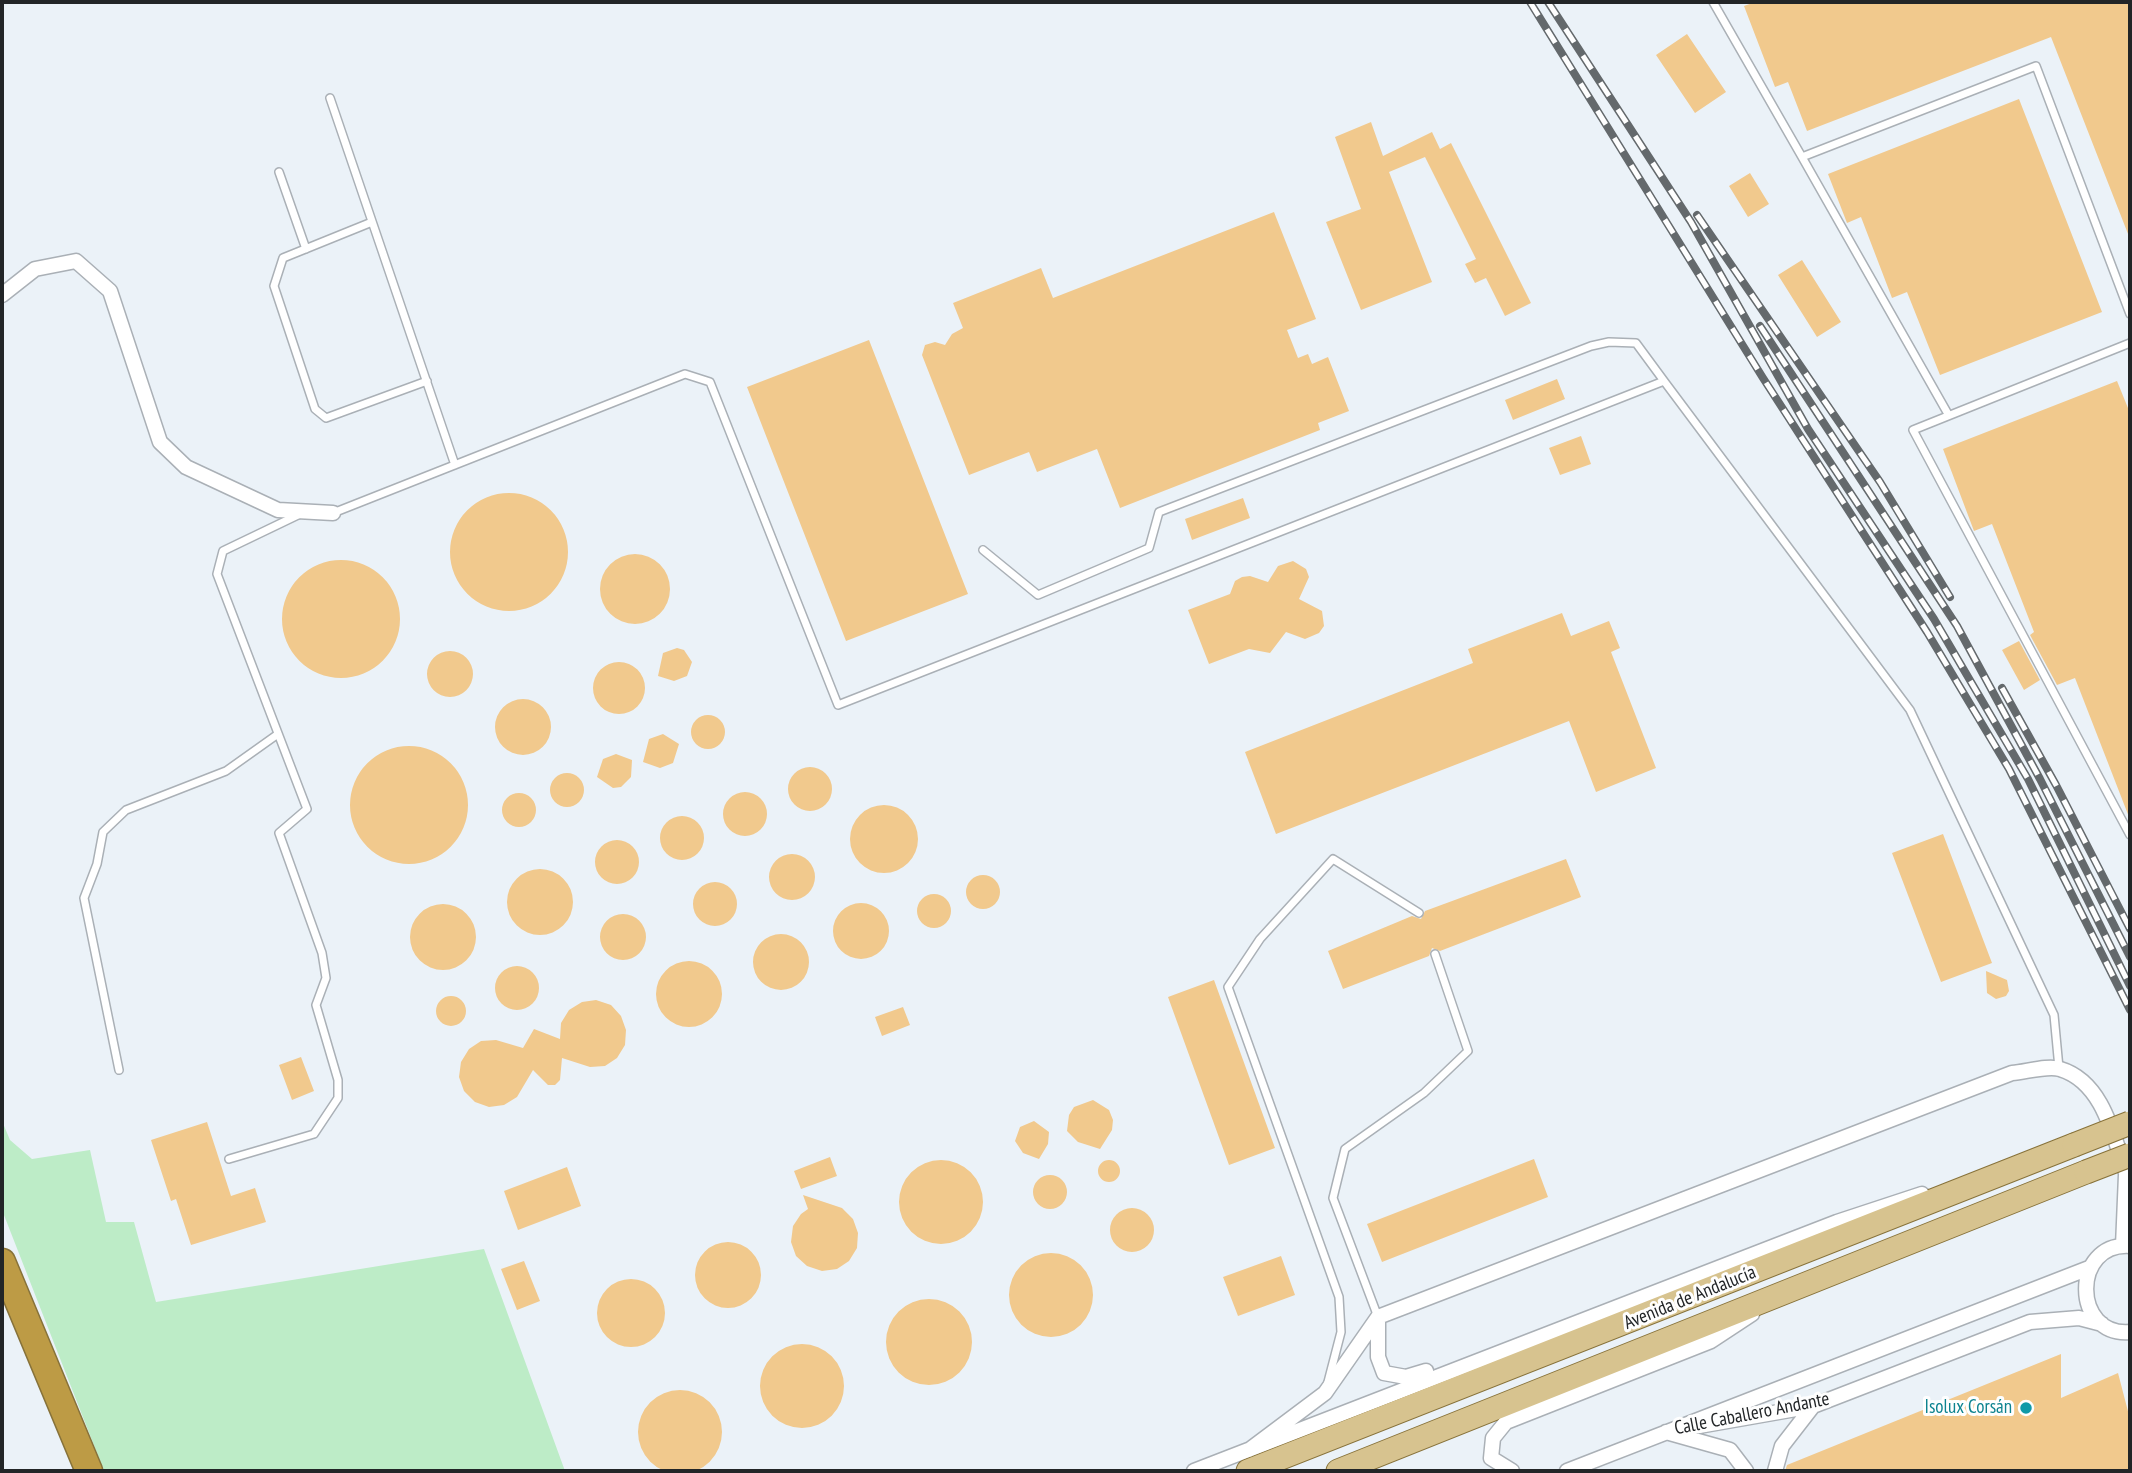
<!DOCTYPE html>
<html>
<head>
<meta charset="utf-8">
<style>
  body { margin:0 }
  #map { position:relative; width:2132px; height:1473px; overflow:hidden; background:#ebf2f8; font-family:"PT Sans Narrow",sans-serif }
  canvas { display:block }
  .frame { position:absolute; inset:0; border:4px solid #222527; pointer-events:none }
</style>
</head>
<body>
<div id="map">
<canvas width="2132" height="1473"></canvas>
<div class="frame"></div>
</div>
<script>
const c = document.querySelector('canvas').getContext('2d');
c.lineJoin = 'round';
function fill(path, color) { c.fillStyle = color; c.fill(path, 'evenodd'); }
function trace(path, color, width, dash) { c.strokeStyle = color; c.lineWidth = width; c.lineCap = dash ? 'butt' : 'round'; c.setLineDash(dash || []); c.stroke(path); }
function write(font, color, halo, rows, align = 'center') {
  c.font = font + ' "PT Sans Narrow",sans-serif'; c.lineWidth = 6; c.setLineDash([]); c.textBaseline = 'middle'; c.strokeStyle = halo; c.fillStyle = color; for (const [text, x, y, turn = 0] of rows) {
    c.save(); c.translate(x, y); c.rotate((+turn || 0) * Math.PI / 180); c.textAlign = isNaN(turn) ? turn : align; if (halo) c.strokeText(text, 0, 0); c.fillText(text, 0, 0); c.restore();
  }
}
fill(new Path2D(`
  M2,1121L10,1140L32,1159L90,1150L106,1222H134L156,1302L484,1249L565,1471H104L2,1210Z`), '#bdecc7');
fill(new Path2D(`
  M1755,2H2130V239L2051,37L1807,131L1788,82L1775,87L1744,6Z
  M1687,34L1726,92L1695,113L1656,55Z
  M2019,99L2102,312L1940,375L1907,292L1892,298L1861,217L1847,223L1828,174Z
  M1371,122L1383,156L1432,132L1440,149L1451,143L1531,303L1505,316L1486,278L1475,283L1465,264L1476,259L1425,157L1389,172L1432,282L1361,310L1326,222L1361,209L1335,137Z
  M1750,173L1769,204L1748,217L1729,186Z
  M1274,212L1316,319L1287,330L1298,358L1308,354L1312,364L1328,357L1349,411L1318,423L1320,430L1120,508L1097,449L1037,472L1029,452L969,475L922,355L925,345L935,342L945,345L952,334L963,328L953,303L1041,268L1053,298Z
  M1802,260L1841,322L1817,337L1778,275Z
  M869,340L968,594L846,641L747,387Z
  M1557,379L1565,399L1513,420L1505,400Z
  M2117,381L2130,413L2129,817L2075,678L2057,685L2030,635L2034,632L1992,524L1974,531L1943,449Z
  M1581,436L1591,464L1560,475L1549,448Z
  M450 552a59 59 0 1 1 118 0a59 59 0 1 1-118 0Z
  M1243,498L1250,518L1192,540L1185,519Z
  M600 589a35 35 0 1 1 70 0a35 35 0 1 1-70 0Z
  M282 619a59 59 0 1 1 118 0a59 59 0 1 1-118 0Z
  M1293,561L1306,569L1309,577L1299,599L1322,611L1324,626L1319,633L1305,639L1286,632L1270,653L1249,649L1209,664L1188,610L1230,594L1235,581L1242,577L1250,576L1268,582L1278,566Z
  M1562,613L1571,636L1609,621L1620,648L1611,652L1656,768L1596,792L1569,721L1276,834L1245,752L1473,663L1468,649Z
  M2019,641L2040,680L2024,690L2002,650Z
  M677,648L684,650L692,662L687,676L674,681L658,676L663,653Z
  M427 674a23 23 0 1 1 46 0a23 23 0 1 1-46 0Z
  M593 688a26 26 0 1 1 52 0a26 26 0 1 1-52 0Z
  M495 727a28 28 0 1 1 56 0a28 28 0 1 1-56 0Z
  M691 732a17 17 0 1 1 34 0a17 17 0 1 1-34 0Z
  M663,734L679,744L673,763L660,768L643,762L649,739Z
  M350 805a59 59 0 1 1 118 0a59 59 0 1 1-118 0Z
  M616,754L632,760L631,777L621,787L613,788L597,777L603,759Z
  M788 789a22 22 0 1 1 44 0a22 22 0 1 1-44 0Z
  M550 790a17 17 0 1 1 34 0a17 17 0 1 1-34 0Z
  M723 814a22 22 0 1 1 44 0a22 22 0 1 1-44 0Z
  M502 810a17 17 0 1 1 34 0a17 17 0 1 1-34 0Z
  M850 839a34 34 0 1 1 68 0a34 34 0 1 1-68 0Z
  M660 838a22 22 0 1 1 44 0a22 22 0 1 1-44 0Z
  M1943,834L1992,963L1941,982L1892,853Z
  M595 862a22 22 0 1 1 44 0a22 22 0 1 1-44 0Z
  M769 877a23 23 0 1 1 46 0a23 23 0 1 1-46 0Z
  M1566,859L1581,897L1440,951L1432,948L1429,956L1343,989L1328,951L1412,916L1421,919L1425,911Z
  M507 902a33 33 0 1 1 66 0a33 33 0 1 1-66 0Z
  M966 892a17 17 0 1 1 34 0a17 17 0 1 1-34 0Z
  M693 904a22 22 0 1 1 44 0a22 22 0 1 1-44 0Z
  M917 911a17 17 0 1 1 34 0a17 17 0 1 1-34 0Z
  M833 931a28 28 0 1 1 56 0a28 28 0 1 1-56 0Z
  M410 937a33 33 0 1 1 66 0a33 33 0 1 1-66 0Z
  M600 937a23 23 0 1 1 46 0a23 23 0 1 1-46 0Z
  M753 962a28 28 0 1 1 56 0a28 28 0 1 1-56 0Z
  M656 994a33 33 0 1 1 66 0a33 33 0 1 1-66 0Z
  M495 988a22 22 0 1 1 44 0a22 22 0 1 1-44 0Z
  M1986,971L2007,980L2009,991L2006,996L1996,999L1987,993Z
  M1214,980L1275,1148L1229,1165L1168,997Z
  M436 1011a15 15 0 1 1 30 0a15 15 0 1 1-30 0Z
  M596,1000L611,1005L621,1016L626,1030L625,1045L617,1058L605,1066L590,1067L562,1058L560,1080L555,1085H548L533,1070L517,1097L504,1105L489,1107L475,1102L464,1091L459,1077L461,1062L469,1049L481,1041L496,1040L523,1048L534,1029L560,1039L561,1023L569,1010L582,1002Z
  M903,1007L910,1025L882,1036L875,1017Z
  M301,1057L314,1091L292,1100L279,1065Z
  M1093,1100L1109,1110L1113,1120L1112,1130L1100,1149L1078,1142L1067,1131L1069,1115L1074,1107Z
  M1034,1121L1049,1132L1048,1144L1039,1159L1023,1153L1015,1141L1020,1127Z
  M207,1122L231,1196L255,1188L266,1222L191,1245L176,1199L171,1201L151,1140Z
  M830,1157L837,1176L801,1189L794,1171Z
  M1534,1159L1548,1197L1382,1262L1367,1224Z
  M1098 1171a11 11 0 1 1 22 0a11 11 0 1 1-22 0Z
  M899 1202a42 42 0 1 1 84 0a42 42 0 1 1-84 0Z
  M567,1167L581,1206L518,1230L504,1191Z
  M1033 1192a17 17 0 1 1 34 0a17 17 0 1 1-34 0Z
  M803,1195L842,1208L853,1219L858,1233L857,1248L849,1261L837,1269L822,1271L807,1266L796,1256L791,1242L793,1226L801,1214L808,1209Z
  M1110 1230a22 22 0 1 1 44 0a22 22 0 1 1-44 0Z
  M695 1275a33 33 0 1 1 66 0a33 33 0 1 1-66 0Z
  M1009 1295a42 42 0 1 1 84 0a42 42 0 1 1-84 0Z
  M1281,1256L1295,1295L1238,1316L1223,1277Z
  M524,1261L540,1301L517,1310L501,1269Z
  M597 1313a34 34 0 1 1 68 0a34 34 0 1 1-68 0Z
  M886 1342a43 43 0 1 1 86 0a43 43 0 1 1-86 0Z
  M760 1386a42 42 0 1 1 84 0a42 42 0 1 1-84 0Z
  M2061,1354V1398L2118,1373L2130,1419V1471H1785L1787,1465Z
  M638 1432a42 42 0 1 1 84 0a42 42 0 1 1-84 0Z`), '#f1c98d');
const lane = new Path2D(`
  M1713,2L1802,157L2036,66L2130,314
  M330,98L455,465
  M1802,157L1948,414
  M279,172L306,249
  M372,222L283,258L274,286L315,409L326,418L427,381
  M2130,343L1913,430L2130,835
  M333,513L685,374L710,382L838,705L1664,381L1910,710L2054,1015L2059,1068
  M983,550L1038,595L1149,548L1159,512L1591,346L1609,342L1636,343L1664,381
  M119,1070L84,898L97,864L103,832L126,810L226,771L278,734
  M229,1159L314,1134L338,1098V1080L316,1005L326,978L322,953L279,833L307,809L217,574L223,551L300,514
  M1378,1317L1333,1198L1345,1149L1424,1093L1468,1051L1435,954
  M1328,1382L1341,1332L1339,1297L1228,987L1260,939L1333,859L1419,913`);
const street = new Path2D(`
  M2,295L35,269L76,261L110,291L160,442L186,467L278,510L333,513
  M2123,1246L2126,1175
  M2130,1246C2071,1242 2072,1337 2130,1332
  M1378,1317V1357L1384,1373L1406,1377L1426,1371
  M1699,1426L1813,1406L2030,1322L2079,1318L2102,1324
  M1666,1432L1730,1450L1746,1471
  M1249,1450L1325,1393L1378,1317L2012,1073C2026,1072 2048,1065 2060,1069C2107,1083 2115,1146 2130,1184
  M1194,1471L1837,1222L1922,1194
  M1512,1471L1491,1458L1493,1438L1506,1422L1711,1341L1752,1314
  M1567,1471L2089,1268
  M1775,1471L1782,1446L1813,1406`);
const primary = new Path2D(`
  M1248,1471L2074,1145
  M1338,1471L2086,1172`);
const highway = new Path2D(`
  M2,1262L89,1471`);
trace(lane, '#aab0b6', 10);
trace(street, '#aab0b6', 17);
trace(primary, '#87723a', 25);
trace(highway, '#87723a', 29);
trace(lane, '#fff', 7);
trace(street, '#fff', 14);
trace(primary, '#d7c38f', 23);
trace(highway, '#bd9b45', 26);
const rail = new Path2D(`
  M1530,2L1763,378L1927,632L2009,769L2130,1010
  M1548,2L1691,222L1808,429L1934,619L2028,779L2130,986
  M1697,215L1880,482L1950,597
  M1760,326L1957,626L2040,779L2130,957
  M2002,688L2056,785L2130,929`);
trace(rail, '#64696c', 8);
trace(rail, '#fefefe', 5, [16]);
const primaryBridge = new Path2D(`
  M2074,1145L2130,1123
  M2086,1172L2130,1155`);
trace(primaryBridge, '#87723a', 25, []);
trace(primaryBridge, '#d7c38f', 23);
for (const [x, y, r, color] of [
  [2026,1408,7,"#0f9aa8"]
]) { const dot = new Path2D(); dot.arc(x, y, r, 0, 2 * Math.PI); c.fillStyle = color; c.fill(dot); trace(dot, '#fefefe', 2.5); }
write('19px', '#222527', '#fefefe', [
  ["Avenida de Andalucía",1690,1298,-22],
  ["Calle Caballero Andante",1752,1414,-11]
]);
write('19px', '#0d838f', '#fefefe', [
  ["Isolux Corsán",2012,1408]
], 'right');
</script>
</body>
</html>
